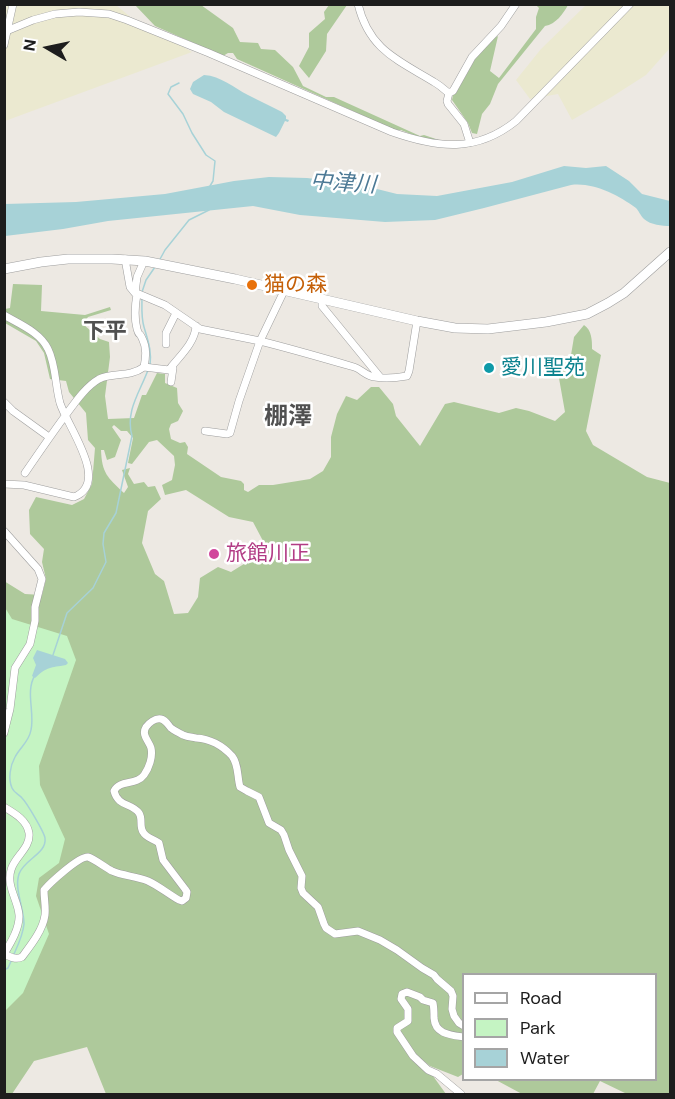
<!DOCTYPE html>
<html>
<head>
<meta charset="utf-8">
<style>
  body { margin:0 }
  #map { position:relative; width:675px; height:1099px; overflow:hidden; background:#ede9e3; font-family:"DM Sans",sans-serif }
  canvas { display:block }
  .frame { position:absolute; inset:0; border:6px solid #1d1d1d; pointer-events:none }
  .legend { position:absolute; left:462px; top:973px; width:195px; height:108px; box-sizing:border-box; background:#fff; border:2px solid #a5a5a5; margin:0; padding:8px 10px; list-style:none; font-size:18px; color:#1d1d1d }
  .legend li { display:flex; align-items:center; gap:12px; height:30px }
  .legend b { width:30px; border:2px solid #a5a5a5 }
  .north { position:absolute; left:18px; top:18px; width:60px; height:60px; -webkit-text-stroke:4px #fff; paint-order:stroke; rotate:279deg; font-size:16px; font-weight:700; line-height:24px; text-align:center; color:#1d1d1d }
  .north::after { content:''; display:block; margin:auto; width:21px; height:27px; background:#1d1d1d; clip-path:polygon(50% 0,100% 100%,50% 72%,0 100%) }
</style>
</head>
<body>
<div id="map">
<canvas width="675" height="1099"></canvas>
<div class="frame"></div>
<ul class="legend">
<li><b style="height:8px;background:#fff"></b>Road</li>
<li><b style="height:16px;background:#c5f4c3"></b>Park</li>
<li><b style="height:16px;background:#a7d2d7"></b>Water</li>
</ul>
<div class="north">N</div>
</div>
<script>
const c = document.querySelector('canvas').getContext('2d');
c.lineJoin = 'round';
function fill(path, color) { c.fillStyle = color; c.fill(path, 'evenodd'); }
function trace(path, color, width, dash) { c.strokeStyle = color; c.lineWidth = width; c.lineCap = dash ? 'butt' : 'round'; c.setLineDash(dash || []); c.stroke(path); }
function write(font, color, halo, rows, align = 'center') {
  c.font = font + ' "DM Sans","Noto Sans JP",sans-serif'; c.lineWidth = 5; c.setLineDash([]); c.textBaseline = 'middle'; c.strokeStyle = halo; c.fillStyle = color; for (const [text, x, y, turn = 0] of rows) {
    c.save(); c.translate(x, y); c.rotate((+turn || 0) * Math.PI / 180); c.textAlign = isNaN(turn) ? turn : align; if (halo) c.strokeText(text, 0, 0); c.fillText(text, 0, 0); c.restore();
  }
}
fill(new Path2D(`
  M5,5H116L146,30L173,41L192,52L5,121Z
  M586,5H670V48L646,75L610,98L572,120L558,94L530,99L516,80L541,49Z`), '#ebe9d0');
fill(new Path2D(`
  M135,5H201L233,28L240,42L258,43L261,49L275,50L293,67L303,86L326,97H334L420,136L424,135L439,140L418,137L401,130H395L237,59L233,53H228L223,56L155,26Z
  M329,5H347L327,34L326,51L309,78L299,66L309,47V33L325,19L324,12Z
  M536,5H568C563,14 556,24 545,26L498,84L490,104L482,114L477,134L472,133L468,123L452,100L453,95L456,93L475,59L494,38L498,36L490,71L499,78L536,29V17L539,8Z
  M13,284L42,285L41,311L85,315L110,307L111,310L88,317L83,324L100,339L109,342L110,357L105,396L108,419L134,418L142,395H146L157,373L165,374V383L177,388L178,403L183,411L178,421L171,424L169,429L171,439L180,443L185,442L188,447L187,454L221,477L241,481L244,484V490L248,492L259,485H273L310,479L323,471L331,457V437L337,414L346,396L357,400L371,387H379L393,404L396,416L420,446L445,404L454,402L499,413L516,408L529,411L555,421L565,412L557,367L560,359L571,355L574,337L584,325C592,330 592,341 592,349L601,355L586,431L593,445L647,477L670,483V1094H648L644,1093L627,1094L600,1081L593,1094H522L496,1080H656V974H464L463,1074L458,1077L430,1066L414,1053L410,1056L433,1076L446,1094H106L87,1047L34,1061L12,1094H5L4,581L25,594L42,595L46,579L42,562L44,549L30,534L29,510L36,497L72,505L84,499L92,484L95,448L88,440L86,413L69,392L66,381L50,379L44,353L36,341L5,323V309L10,308ZM114,425L121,431H127L133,438L128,463L132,464L149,442L157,440L174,456L175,465L172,480L162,485L165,495L186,490L229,517L253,522L262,539L260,554L231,572L218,567L200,578L198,597L188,613L174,614L164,581L155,574L142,543L148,511L161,499L155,486L148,487L144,482L134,484L128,474L130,468L122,470L128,487L124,493C107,477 102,473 101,450H104L107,460L115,457L121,440L112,427Z`), '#aec99b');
fill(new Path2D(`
  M4,606L12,619L67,636L76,660L39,766L40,785L65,839L59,863L39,878L36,896L49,934L23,993L5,1011Z`), '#c5f4c3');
fill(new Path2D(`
  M204,75C221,76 234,88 248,95C259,101 271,106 282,112L286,116V119L289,120L288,122L285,121L279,133L276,137L224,112L211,102L193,94L190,89L193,82Z
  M564,166L586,168L606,166L629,181L642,194L670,201V226C662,226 651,225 644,219C640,215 639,211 636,208C618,195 593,182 571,185L484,208L435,220L385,222L300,215L253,206L108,221L63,229L5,236V204L76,202L165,194L234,181L269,177L307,178L357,184L397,194L437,196L512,182Z
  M37,650L65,659L68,663L66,665C50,668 48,666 35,678L32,676L36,665L33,658Z`), '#a7d2d7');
trace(new Path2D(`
  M179,83L171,87L168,94L183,114L192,133L206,155L215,161L213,181L210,186
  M159,261L165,250L189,220L209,210
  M142,292L146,280L155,267
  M142,297C142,307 141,317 144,327C148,341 152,351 150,366
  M53,655L67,613L93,588L106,562L103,544L104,533L116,513L132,436C125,411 140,392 148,370
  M14,954C18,945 23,935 24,924C24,908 14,889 19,874C24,859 47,854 45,838C44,832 27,803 22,798C19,794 14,793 12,788C8,779 10,766 15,757C20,747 29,742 31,730C35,712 25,692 35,675
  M4,970L8,968L12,959`), '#a7d2d7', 1.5);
const minor = new Path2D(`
  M358,4C369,50 398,60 434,82C440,85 444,90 449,93L447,101L448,104L464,124L470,143
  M4,32L33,20L55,14L79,12L109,14L127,20L209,53L392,132C438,148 476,153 516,121L630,4
  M4,45L13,4
  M449,93L453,91L472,57L501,26L516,4
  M125,259L130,287L134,292L165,305L200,329L260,341L239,401L230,433L227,434L205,431
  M284,291L260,341C292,349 323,358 354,367C361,369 367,377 375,377C385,379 396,378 407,376L409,371L417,321
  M135,293L137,277L144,261
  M137,294C135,305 134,317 137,329C140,338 138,330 142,338C147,348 146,357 144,367L169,370L172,366
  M322,299V306L380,377
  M4,315C19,324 40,332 48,349C56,365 55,385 60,403C67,426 111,483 74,497L24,485L4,484
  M166,344V333L176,313
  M171,382L173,368L172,366C181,355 195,342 196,326
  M4,402L13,411L49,437
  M25,473C38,454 51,435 65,416C74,404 85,387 99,379C113,372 129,378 144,367
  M4,531L38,569L42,579L35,607V621L30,644L15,668L10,709L4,733
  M4,807C14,813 27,820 29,833C31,848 14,857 11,870C6,886 18,900 19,915C20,928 10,944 4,954C10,957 16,960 22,957C31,945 43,930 45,915C46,907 44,899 44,890C50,883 79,856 88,857C93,858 106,868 112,871C123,876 136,876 148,881C159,886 168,894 179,900L182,901L186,898L187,892L185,889L163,860L159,843C154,839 146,838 143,832C139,826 143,819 139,813C132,803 118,807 114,791C120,779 136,786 144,775C149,768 153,757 151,748C149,741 141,735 146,727C149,723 155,718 161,719C166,720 168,725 171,728C175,731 179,733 183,735C188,737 191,737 196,738C211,739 222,745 232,756C239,765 237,777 240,787L247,791L259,797L269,823L281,830L284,835L289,850L302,876L301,888L303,893L318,907L324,924L326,928L335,934L358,931L380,940L397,950L422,968L434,975L437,979L451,991L453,996L452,1009L454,1016L459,1023L464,1026
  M461,1094L437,1074L428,1070L413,1056L397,1032V1028L408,1021V1009L401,999L402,994L407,992L420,997L423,1000L433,1003C434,1008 434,1012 434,1018C435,1034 450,1035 464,1037`);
const tertiary = new Path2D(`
  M4,269L41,262L68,259H112L145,261L235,279L417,321L455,328L488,329L546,322L587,314L608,303L624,293L670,252`);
trace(minor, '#9e9e9e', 8);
trace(tertiary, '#9e9e9e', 10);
trace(minor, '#fff', 7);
trace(tertiary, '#fff', 9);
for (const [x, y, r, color] of [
  [252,285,6,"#e8710a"],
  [489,368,6,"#0f9aa8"],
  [214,554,6,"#d1479c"]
]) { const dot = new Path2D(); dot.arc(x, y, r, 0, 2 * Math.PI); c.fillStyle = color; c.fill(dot); trace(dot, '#fff', 2); }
write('21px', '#c56008', '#fff', [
  ["猫の森",264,285]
], 'left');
write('21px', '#0d838f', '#fff', [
  ["愛川聖苑",501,368]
], 'left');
write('21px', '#b23c85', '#fff', [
  ["旅館川正",226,554]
], 'left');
write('italic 22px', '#4c7995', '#fff', [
  ["中津川",343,184,4]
]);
write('bold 22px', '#505050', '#fff', [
  ["下平",105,332]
]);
write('bold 24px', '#505050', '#fff', [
  ["棚澤",288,418]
]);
</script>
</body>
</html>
